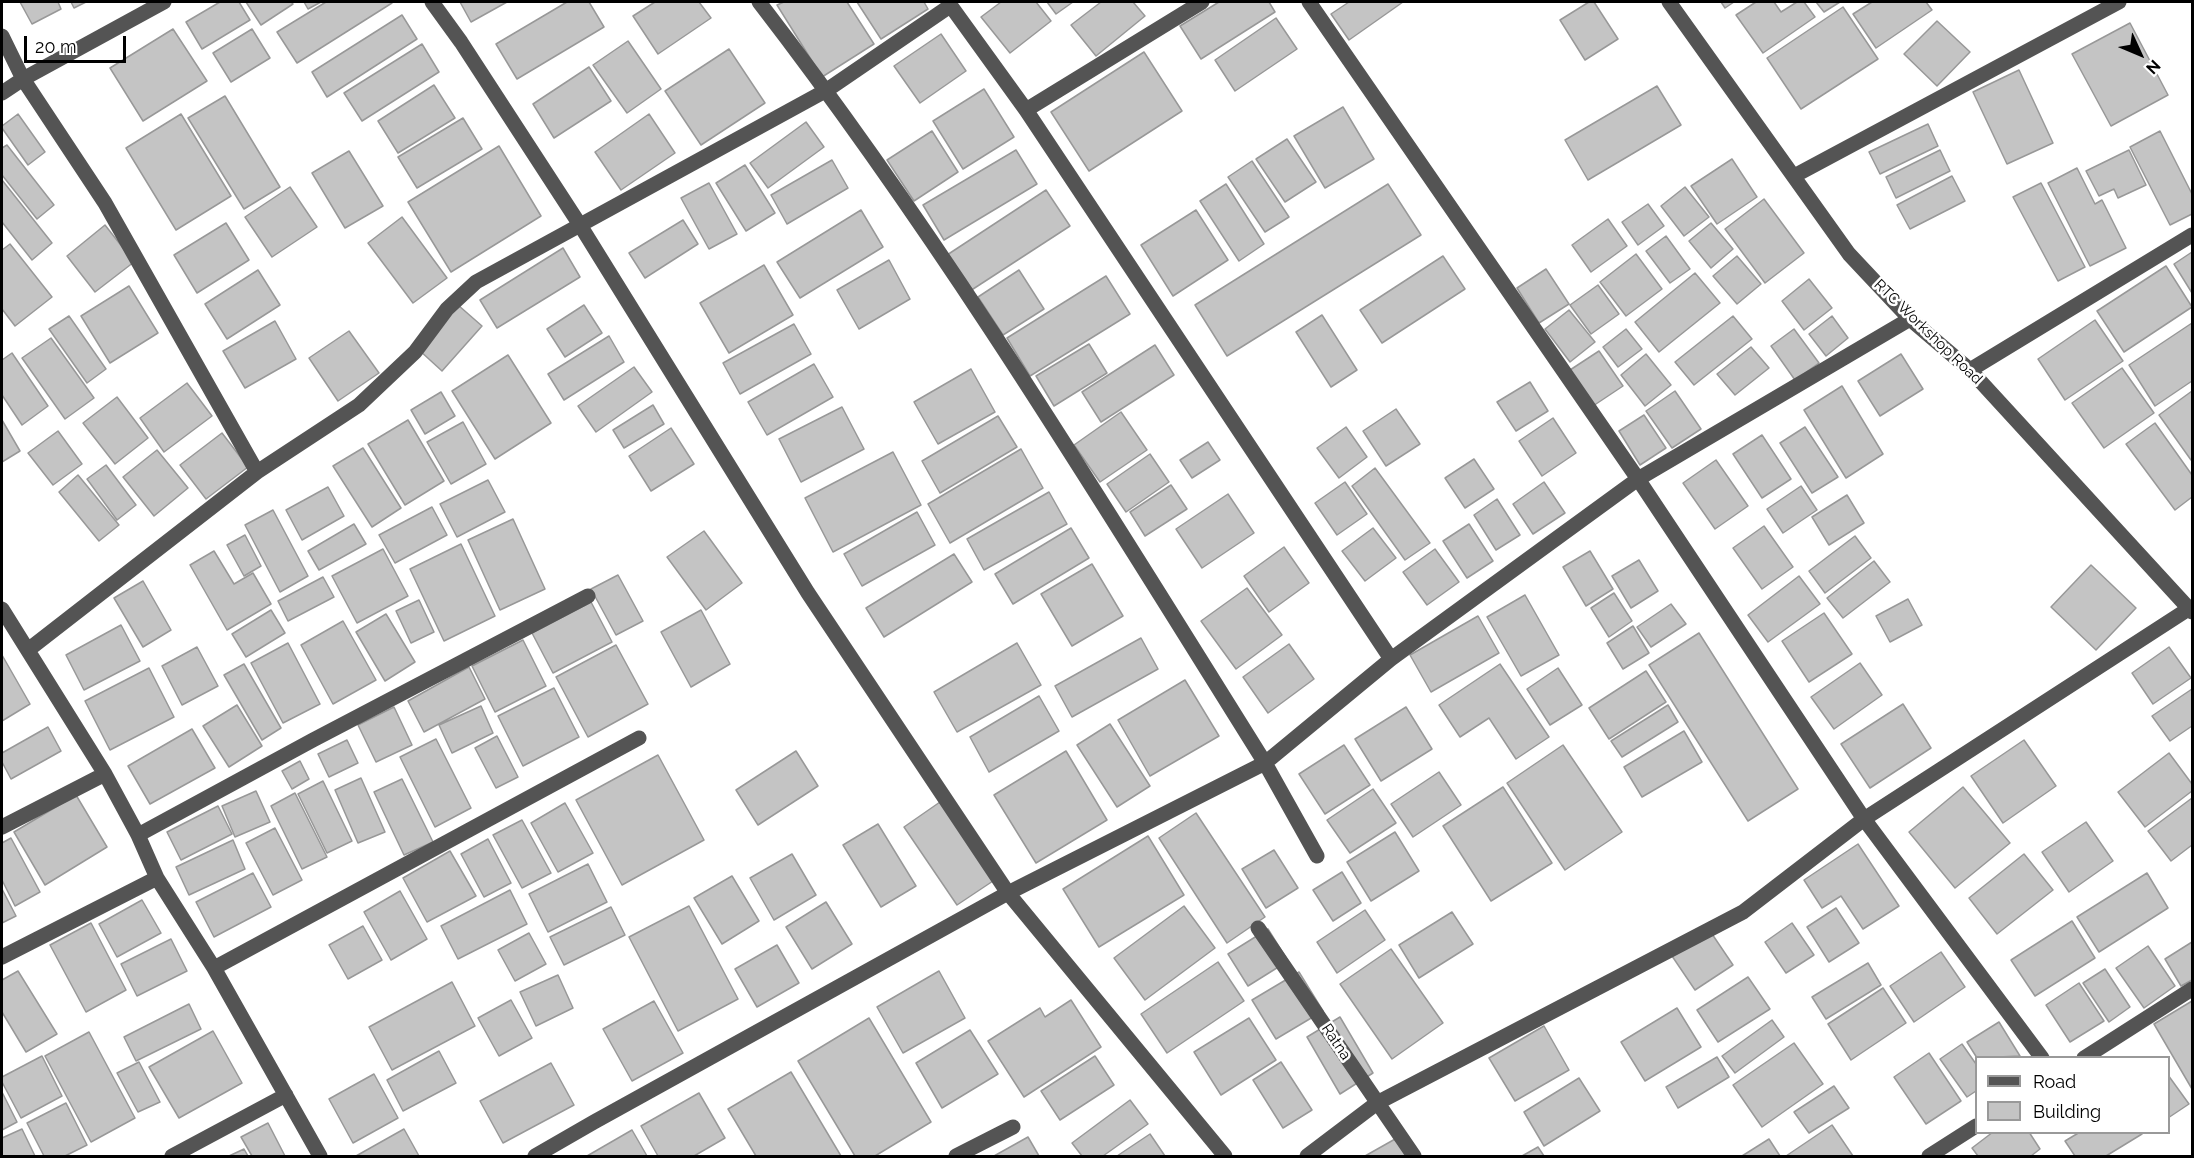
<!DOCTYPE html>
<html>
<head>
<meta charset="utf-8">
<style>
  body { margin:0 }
  #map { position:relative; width:2194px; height:1158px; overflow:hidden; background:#fff; font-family:Raleway,sans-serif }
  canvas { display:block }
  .frame { position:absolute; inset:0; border:3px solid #000; pointer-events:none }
  .legend { position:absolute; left:1975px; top:1056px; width:195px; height:78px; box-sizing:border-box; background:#fff; border:2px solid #999; margin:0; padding:8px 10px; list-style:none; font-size:18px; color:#000 }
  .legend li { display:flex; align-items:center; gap:12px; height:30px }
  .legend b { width:30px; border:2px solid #999 }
  .north { position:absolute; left:2110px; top:24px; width:60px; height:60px; -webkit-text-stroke:4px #fff; paint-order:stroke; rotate:134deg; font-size:16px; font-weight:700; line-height:24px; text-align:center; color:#000 }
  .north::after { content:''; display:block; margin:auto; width:21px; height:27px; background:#000; clip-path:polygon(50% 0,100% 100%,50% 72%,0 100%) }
  .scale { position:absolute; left:24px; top:36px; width:102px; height:27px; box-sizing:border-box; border:3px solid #000; border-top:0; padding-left:8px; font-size:18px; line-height:21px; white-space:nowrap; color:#000; -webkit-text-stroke:4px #fff; paint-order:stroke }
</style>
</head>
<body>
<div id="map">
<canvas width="2194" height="1158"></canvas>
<div class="frame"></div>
<ul class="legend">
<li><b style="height:8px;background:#545454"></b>Road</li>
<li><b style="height:16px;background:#c4c4c4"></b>Building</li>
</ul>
<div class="north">N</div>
<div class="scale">20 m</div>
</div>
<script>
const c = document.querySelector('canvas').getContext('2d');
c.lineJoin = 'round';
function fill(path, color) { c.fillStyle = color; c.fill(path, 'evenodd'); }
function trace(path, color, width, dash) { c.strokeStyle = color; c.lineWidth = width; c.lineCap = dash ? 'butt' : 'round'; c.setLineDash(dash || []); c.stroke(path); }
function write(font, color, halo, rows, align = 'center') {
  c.font = font + ' Raleway,sans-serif'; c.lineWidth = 5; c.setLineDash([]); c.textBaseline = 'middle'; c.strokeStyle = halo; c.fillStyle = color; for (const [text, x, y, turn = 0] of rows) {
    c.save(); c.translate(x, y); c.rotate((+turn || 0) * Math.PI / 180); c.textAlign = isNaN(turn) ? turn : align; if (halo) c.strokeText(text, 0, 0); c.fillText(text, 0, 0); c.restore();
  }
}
const building = new Path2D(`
  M20,2H58L61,9L32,24Z
  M71,2H86L74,8Z
  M220,2H239L250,20L202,49L186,22Z
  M246,2H291L293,4L261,25Z
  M304,2H321L308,9Z
  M326,2H390L392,3L297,63L277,32Z
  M460,2H507L471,22Z
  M567,2H589L604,27L517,79L496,44Z
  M655,2H699L711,18L658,54L633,16Z
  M784,2H847L874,44L822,77L777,5Z
  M857,2H924L928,9L881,39Z
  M1001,2H1036L1051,21L1010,53L981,17Z
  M1047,2H1073L1056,14Z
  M1101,2H1133L1145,16L1096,56L1071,25Z
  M1219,2H1269L1275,12L1201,59L1180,26Z
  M1349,2H1403L1349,40L1331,14Z
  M1589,2H1594L1618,39L1585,60L1560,20Z
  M1721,2H1734L1725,8Z
  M1756,2H1774L1781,12L1797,2H1804L1815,17L1763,53L1736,15Z
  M1816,2H1840L1824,12Z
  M1872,2H1926L1932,10L1876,48L1853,14Z
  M1843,7L1878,59L1801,109L1767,58Z
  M402,15L417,39L327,97L312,72Z
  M1276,18L1297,49L1235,91L1215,60Z
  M1937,21L1970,52L1937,86L1904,54Z
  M2130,23L2168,95L2111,126L2072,54Z
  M173,29L207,81L143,121L110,68Z
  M252,29L270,58L231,82L213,53Z
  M941,34L966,71L920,103L894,66Z
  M628,41L661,89L627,113L593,65Z
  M422,44L439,72L362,121L344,93Z
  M729,49L765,103L701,145L665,91Z
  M1144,52L1182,111L1089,171L1051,112Z
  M589,67L611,101L554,138L533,104Z
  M2019,70L2053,143L2007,164L1973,92Z
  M434,85L455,118L398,153L378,121Z
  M1657,86L1681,125L1588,180L1565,140Z
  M984,89L1014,137L963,169L933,121Z
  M225,96L280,187L244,209L188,118Z
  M1343,107L1374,159L1325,188L1294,136Z
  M18,114L45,152L28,165L2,128V126Z
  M181,114L231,196L176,230L126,148Z
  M649,114L675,153L621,190L595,152Z
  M463,118L482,149L417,188L398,157Z
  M806,122L824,147L768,188L750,163Z
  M1928,124L1938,146L1880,174L1869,152Z
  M932,131L958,172L914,201L887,160Z
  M2160,131L2192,194V214L2170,225L2130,147Z
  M1287,139L1316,182L1285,202L1256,159Z
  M7,145L54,205L37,219L2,175V148Z
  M499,146L541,216L451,272L408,202Z
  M1016,150L1037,184L944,240L923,205Z
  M1940,150L1950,171L1896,198L1886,177Z
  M2129,150L2146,185L2118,198L2114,189L2099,196L2086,171Z
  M349,151L383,206L345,228L312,173Z
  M1732,159L1757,197L1717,224L1691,186Z
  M832,160L848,188L787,224L771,195Z
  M1252,161L1289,217L1265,232L1228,177Z
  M745,165L775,213L746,231L716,183Z
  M2077,168L2095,204L2102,200L2126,248L2090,266L2048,183Z
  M1952,176L1965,201L1910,229L1897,205Z
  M2,180L52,243L32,260L2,222Z
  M709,183L737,234L709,249L681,198Z
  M2041,183L2085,267L2058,281L2013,197Z
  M1226,184L1264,244L1239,261L1200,201Z
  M1388,184L1421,235L1227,356L1195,305Z
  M290,187L317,227L272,257L245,217Z
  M1685,187L1709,217L1684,236L1661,206Z
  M1046,190L1070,226L970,291L947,255Z
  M1764,199L1804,253L1765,283L1725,229Z
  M1648,204L1664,226L1638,245L1622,222Z
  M861,210L883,247L800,298L777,262Z
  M1196,210L1228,260L1173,296L1141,245Z
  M402,217L447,278L413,303L368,243Z
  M1608,219L1627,246L1591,272L1572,245Z
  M683,220L698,244L645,278L629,253Z
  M226,223L249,260L197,293L174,255Z
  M1711,223L1733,249L1711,268L1689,241Z
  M105,225L134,262L95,292L67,256Z
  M1666,236L1690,269L1670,283L1646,251Z
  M10,244L52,297L15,326L2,309V250Z
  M563,248L580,277L497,328L480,300Z
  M2192,252V293L2174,264Z
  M1636,254L1662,289L1626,316L1600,282Z
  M1443,256L1465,289L1382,343L1360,310Z
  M1737,256L1761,284L1737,304L1713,276Z
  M889,260L910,299L859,329L837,290Z
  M764,265L793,315L729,353L700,303Z
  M2166,266L2192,307L2124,352L2097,311Z
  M1546,269L1569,304L1539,323L1517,288Z
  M258,270L280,305L227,339L205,304Z
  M1019,270L1044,309L1003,335L978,297Z
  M1695,273L1720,303L1659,352L1635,322Z
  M1106,276L1130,314L1030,376L1007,338Z
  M1809,279L1832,308L1804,330L1782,301Z
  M1598,285L1619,314L1591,334L1570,305Z
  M129,286L158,333L110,363L81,316Z
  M458,305L482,326L442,371L419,350Z
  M584,305L602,333L565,357L547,329Z
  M1569,310L1595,342L1570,362L1545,329Z
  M1322,315L1357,370L1331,387L1296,332Z
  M69,316L106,369L87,383L49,329Z
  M1733,316L1752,339L1694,385L1675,362Z
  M1832,316L1848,338L1826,356L1809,334Z
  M2095,320L2123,361L2065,400L2038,359Z
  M275,321L296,359L245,388L223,351Z
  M2192,323V381L2155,406L2129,365Z
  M794,324L811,354L740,394L723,363Z
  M1626,329L1642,349L1618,367L1603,347Z
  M1794,329L1819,363L1795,380L1771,346Z
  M349,331L379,373L338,401L309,358Z
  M609,336L624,362L564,400L548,374Z
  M51,338L94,398L65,419L22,358Z
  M1089,344L1107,373L1054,406L1036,376Z
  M1155,345L1174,375L1101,422L1082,392Z
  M1751,347L1769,368L1735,395L1717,374Z
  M1599,351L1623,386L1593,406L1570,370Z
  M12,353L48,406L22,425L2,395V360Z
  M1646,354L1671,385L1645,406L1621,375Z
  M1901,354L1923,389L1880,416L1858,381Z
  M508,355L551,423L495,459L452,391Z
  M814,364L833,397L767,435L748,402Z
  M634,367L652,392L596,432L578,406Z
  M2122,368L2154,413L2104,448L2072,403Z
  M971,369L995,412L938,444L914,402Z
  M1530,382L1548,411L1516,431L1497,402Z
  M187,383L212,416L164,452L140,418Z
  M1842,386L1883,454L1846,478L1804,410Z
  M1675,391L1701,429L1672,448L1646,411Z
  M2192,391V459L2191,460L2159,415Z
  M441,392L455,416L425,434L411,410Z
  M117,397L148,438L115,464L83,423Z
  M653,405L664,424L624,448L613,430Z
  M842,407L864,449L801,482L779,439Z
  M1396,409L1420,444L1386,466L1363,431Z
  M1121,412L1147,450L1100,482L1074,445Z
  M1644,415L1666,448L1640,465L1619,431Z
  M998,416L1017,447L940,493L922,461Z
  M1553,418L1576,453L1542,476L1519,441Z
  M2,420L20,451L2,462Z
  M408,420L444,481L405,505L368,444Z
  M463,422L486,464L451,484L427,442Z
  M2155,423L2192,475V497L2175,510L2126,444Z
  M1346,427L1367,457L1339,478L1317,448Z
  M1805,427L1838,477L1812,493L1780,443Z
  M671,428L694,464L651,491L629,456Z
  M58,431L82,464L53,485L28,453Z
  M222,433L248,467L206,499L180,465Z
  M1762,435L1791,479L1762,498L1733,454Z
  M1208,442L1220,460L1192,478L1180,460Z
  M363,448L401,508L372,527L333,466Z
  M1021,449L1043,488L950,543L928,504Z
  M157,450L188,488L154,516L123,477Z
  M893,452L921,505L833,552L805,498Z
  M1150,454L1169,482L1126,512L1107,484Z
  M1474,459L1494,489L1465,508L1445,478Z
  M1716,460L1748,506L1715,529L1683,483Z
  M106,465L136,505L117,520L87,479Z
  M1375,468L1430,543L1405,560L1352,486Z
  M78,475L119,525L99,541L59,492Z
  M488,480L505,512L457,537L440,504Z
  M1345,482L1367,514L1337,535L1315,503Z
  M1544,482L1565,513L1533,534L1513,504Z
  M1171,485L1187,509L1145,536L1130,512Z
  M1801,486L1817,510L1783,533L1767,509Z
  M328,487L344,516L302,540L286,510Z
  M1049,492L1067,524L984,570L967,539Z
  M1228,494L1254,533L1202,568L1176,529Z
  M1847,495L1864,523L1829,545L1812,517Z
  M1497,499L1520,535L1496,550L1474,515Z
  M432,507L447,535L395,563L379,535Z
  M273,510L308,576L280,592L245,525Z
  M917,512L935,545L862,586L844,554Z
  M513,519L545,589L500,610L468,540Z
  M354,524L366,544L319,570L308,551Z
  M1469,524L1493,561L1467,578L1443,541Z
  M1764,526L1793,567L1762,589L1733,548Z
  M1071,528L1089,558L1013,604L995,574Z
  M1373,528L1396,558L1365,581L1342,551Z
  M704,531L742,583L706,610L667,557Z
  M245,535L261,566L244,576L227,545Z
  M1855,536L1871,558L1825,593L1809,571Z
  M461,544L495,616L444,641L410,569Z
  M1284,547L1309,583L1269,612L1244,576Z
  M383,549L408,596L357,623L332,576Z
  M1435,549L1459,582L1427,605L1403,572Z
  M214,551L234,584L253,573L271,604L227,630L190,565Z
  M1590,551L1613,589L1586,606L1563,567Z
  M954,554L972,582L884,637L866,608Z
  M1639,560L1658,591L1631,608L1612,576Z
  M1874,561L1890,582L1843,618L1827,598Z
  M1092,564L1123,616L1072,646L1041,594Z
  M2091,565L2136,608L2096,650L2051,607Z
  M618,575L643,621L616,635L591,589Z
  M1799,576L1820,604L1768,642L1748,615Z
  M323,577L334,597L288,621L278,601Z
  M143,581L171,630L143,647L114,598Z
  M1247,588L1282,635L1236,669L1201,621Z
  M1614,593L1632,621L1609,637L1591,608Z
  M1525,595L1559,655L1521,676L1487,617Z
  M1908,599L1922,625L1890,642L1876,616Z
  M419,600L434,632L411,643L396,611Z
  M591,602L612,642L553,673L532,633Z
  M1671,604L1686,624L1651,647L1637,627Z
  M271,610L285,633L246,657L232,634Z
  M701,610L730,664L691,687L661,632Z
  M1824,613L1852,654L1809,682L1782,641Z
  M386,614L415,662L385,681L356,632Z
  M1478,616L1499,653L1431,692L1410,655Z
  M343,621L376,680L333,704L301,645Z
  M121,625L140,661L84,690L66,655Z
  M1633,626L1649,653L1623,669L1607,643Z
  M1699,633L1798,789L1748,821L1649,665Z
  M1141,638L1158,669L1072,717L1055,686Z
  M523,640L546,686L495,712L472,666Z
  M288,643L320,704L283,723L251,663Z
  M1017,643L1041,685L957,732L934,692Z
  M1289,644L1314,679L1268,713L1243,677Z
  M616,645L648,704L588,737L556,677Z
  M197,647L218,686L182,705L162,666Z
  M2169,647L2191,678L2153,704L2132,673Z
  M2,655L30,704L2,721Z
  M1860,663L1882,695L1834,729L1811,697Z
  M244,664L281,728L262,740L224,675Z
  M1500,664L1549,737L1516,759L1489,718L1460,737L1439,705Z
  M469,667L485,699L424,732L408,701Z
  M149,668L174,717L110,750L85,701Z
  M1558,668L1582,705L1550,725L1527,689Z
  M1646,671L1666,702L1609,739L1589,708Z
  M1185,680L1219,736L1150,776L1118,720Z
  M554,688L579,737L523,766L498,716Z
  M2192,689V726L2170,741L2152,716Z
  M1039,696L1059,731L989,772L970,737Z
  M1903,704L1931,748L1870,788L1841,744Z
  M237,705L262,746L229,767L203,726Z
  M1668,705L1678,722L1622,757L1611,741Z
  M481,706L493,733L452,753L439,725Z
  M394,707L412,745L376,762L358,725Z
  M1406,707L1432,749L1381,781L1355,739Z
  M1110,724L1150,786L1117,807L1077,745Z
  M48,727L61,751L11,779L2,762V753Z
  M192,729L215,768L150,804L128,766Z
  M1684,731L1702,762L1642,797L1624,767Z
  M497,736L518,777L496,788L475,748Z
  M436,739L471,808L435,827L400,757Z
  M347,740L358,763L329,777L318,754Z
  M2024,740L2056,786L2003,823L1971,776Z
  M1344,745L1370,785L1325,814L1299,774Z
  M1563,745L1622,832L1565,870L1507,783Z
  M796,751L818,786L758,825L736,790Z
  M1066,751L1107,820L1036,863L994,795Z
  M2169,753L2192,784V791L2145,827L2118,792Z
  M658,755L704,840L622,885L576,800Z
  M300,761L309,779L292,789L282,771Z
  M1439,772L1461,805L1413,837L1391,804Z
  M361,778L385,832L358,843L335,790Z
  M402,779L433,842L404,855L374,792Z
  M323,781L352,841L327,853L298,794Z
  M1503,787L1552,863L1491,901L1443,826Z
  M1963,787L2010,843L1955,888L1909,832Z
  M1373,789L1396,823L1350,853L1327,820Z
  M256,791L270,822L235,837L222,806Z
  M295,793L327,857L302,869L271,806Z
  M76,795L107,847L45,885L14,832Z
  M2192,798V845L2171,861L2148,831Z
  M940,802L993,881L957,905L904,827Z
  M565,803L593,853L558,872L531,823Z
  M218,806L232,834L181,860L167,832Z
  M1196,813L1265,917L1227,943L1159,838Z
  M522,820L551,873L522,888L493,835Z
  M2086,822L2113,861L2069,892L2042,852Z
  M878,824L916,886L881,907L843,845Z
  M275,828L302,880L273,895L246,843Z
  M1395,832L1419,871L1371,901L1347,862Z
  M1148,836L1184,895L1099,947L1063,889Z
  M11,838L40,892L15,906L2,880V843Z
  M488,839L511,883L484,897L461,854Z
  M233,840L245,869L189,895L176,867Z
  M1858,844L1899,906L1863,929L1841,896L1822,908L1804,880Z
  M1274,850L1298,888L1266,908L1242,869Z
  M450,851L476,896L427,922L403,878Z
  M792,854L816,895L774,920L750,878Z
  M2024,854L2053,890L1997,934L1969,898Z
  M588,864L607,902L548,932L529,894Z
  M1342,872L1361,903L1333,921L1313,890Z
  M253,873L271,907L214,937L196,902Z
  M2147,873L2168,908L2099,952L2077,917Z
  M732,876L759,921L722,944L694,898Z
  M2,889L16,916L2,923Z
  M510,890L527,924L458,959L441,926Z
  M400,891L427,939L391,960L364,912Z
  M142,900L161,933L117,957L99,924Z
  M826,902L852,944L812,969L786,927Z
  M689,906L738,999L678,1031L629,937Z
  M1184,906L1215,948L1145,1000L1114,958Z
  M611,907L625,935L564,965L550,937Z
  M1836,908L1859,943L1829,962L1807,927Z
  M1365,910L1385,940L1337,973L1317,942Z
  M1452,912L1473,944L1419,978L1399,945Z
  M2072,921L2095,958L2035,996L2011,960Z
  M91,923L126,990L86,1012L50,945Z
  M1792,923L1814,955L1786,973L1765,942Z
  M363,926L382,960L348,979L329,945Z
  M1268,929L1288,961L1248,986L1228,954Z
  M1710,931L1733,965L1695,990L1672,956Z
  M529,933L546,964L515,981L498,950Z
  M171,939L187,971L137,996L121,964Z
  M2192,942V980L2181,986L2165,959Z
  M777,945L799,983L757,1007L735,969Z
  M2148,946L2175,986L2144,1008L2116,968Z
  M1391,949L1443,1023L1392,1059L1340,984Z
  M1941,952L1965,987L1914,1022L1890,986Z
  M1218,962L1244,1001L1167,1053L1141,1014Z
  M1868,963L1881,985L1826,1019L1812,997Z
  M2105,969L2130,1007L2109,1022L2083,983Z
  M18,971L57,1034L26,1052L2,1012V980Z
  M939,971L965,1018L903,1053L877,1007Z
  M1299,972L1323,1011L1276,1039L1252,1000Z
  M558,975L573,1008L536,1026L520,992Z
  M1748,977L1770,1009L1718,1042L1697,1010Z
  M452,982L475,1026L392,1070L369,1027Z
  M2079,983L2104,1021L2070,1042L2046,1005Z
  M1883,988L1906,1023L1851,1060L1828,1024Z
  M511,1000L532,1038L499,1056L478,1018Z
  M1071,1000L1101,1047L1024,1097L988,1041L1040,1008L1045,1017Z
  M654,1001L683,1053L632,1081L603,1029Z
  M2192,1001V1089L2154,1024Z
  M189,1004L201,1029L136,1061L124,1037Z
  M1677,1008L1701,1047L1645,1081L1621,1042Z
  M1340,1017L1373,1073L1340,1094L1307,1037Z
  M869,1018L931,1122L875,1156H855L798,1061Z
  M1249,1018L1276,1060L1221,1095L1194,1052Z
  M1772,1020L1784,1037L1735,1073L1722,1056Z
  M1999,1022L2020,1056L1977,1058L1967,1042Z
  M1544,1026L1569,1070L1515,1101L1489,1058Z
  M970,1030L998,1074L942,1108L916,1063Z
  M213,1031L242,1083L179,1118L149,1067Z
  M89,1032L135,1118L91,1142L45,1056Z
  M1794,1043L1823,1084L1762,1127L1733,1085Z
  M1962,1044L1976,1064V1091L1967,1097L1940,1059Z
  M439,1051L456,1083L403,1111L387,1080Z
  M1929,1053L1961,1101L1926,1124L1894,1077Z
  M42,1056L62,1096L21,1118L2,1082V1077Z
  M1095,1056L1114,1085L1060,1120L1041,1091Z
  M1717,1057L1729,1077L1678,1108L1666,1087Z
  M139,1062L160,1102L138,1112L117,1073Z
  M1281,1062L1312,1110L1283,1128L1253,1080Z
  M551,1063L574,1105L503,1143L480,1101Z
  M791,1072L841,1156H756L728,1109Z
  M374,1074L398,1118L353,1143L329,1099Z
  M2168,1075L2189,1104L2168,1118Z
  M1579,1078L1600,1111L1544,1146L1524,1112Z
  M1834,1086L1849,1108L1809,1133L1794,1112Z
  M2,1092L17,1122L2,1130Z
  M699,1093L725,1138L694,1156H658L641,1126Z
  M1130,1100L1148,1124L1103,1156H1082L1072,1143Z
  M66,1103L87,1145L65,1156H44L27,1123Z
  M268,1123L285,1156H252L241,1137Z
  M1832,1125L1853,1156H1786Z
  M22,1129L35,1156H2V1138Z
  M404,1129L419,1156H356Z
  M632,1130L647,1156H587Z
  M1993,1132H2029L2040,1149L2031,1156H1978L1972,1148Z
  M2080,1132H2141L2142,1134L2106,1156H2075L2065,1141Z
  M1150,1134L1165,1156H1117Z
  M1404,1134L1417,1156H1365Z
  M1028,1137L1039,1156H994Z
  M1769,1139L1780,1156H1742Z
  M1538,1147L1544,1156H1522Z
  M244,1149L248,1156H229Z`);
fill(building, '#c4c4c4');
trace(building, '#989898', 1.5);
trace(new Path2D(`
  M432,2L461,42L580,225L808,593L1008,893L1225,1156
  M948,2L1026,110L1391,659
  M1309,2L1638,479L1864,819L2042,1058
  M1669,2L1849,254L1910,319L1970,370L2192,612
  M2,36L23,79L105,203L257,472
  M2,93L23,79L164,2
  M1026,110L1202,2
  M1794,176L2119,2
  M1970,370L2192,235
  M2,609L105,774L138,835L157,878L214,968L320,1156
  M28,650L257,472L359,405L415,352L447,309L476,282L827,90L950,6
  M2,827L105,774
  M138,835L313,740L588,596
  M1317,856L1265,763L1391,659L1638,479L1910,319
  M1258,928L1414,1156
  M2,957L157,878
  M214,968L639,738
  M2084,1058L2192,989
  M172,1156L286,1095
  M535,1156L594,1122L1008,893L1265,763C1103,504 945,243 759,2
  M956,1156L1013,1127
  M1307,1156L1377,1103L1743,912L1864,819L2190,608
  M1929,1156L1976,1126`), '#545454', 15);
write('15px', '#000', '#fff', [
  ["RTC Workshop Road",1928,332,44],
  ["Ratna",1336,1042,56]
]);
</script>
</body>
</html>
